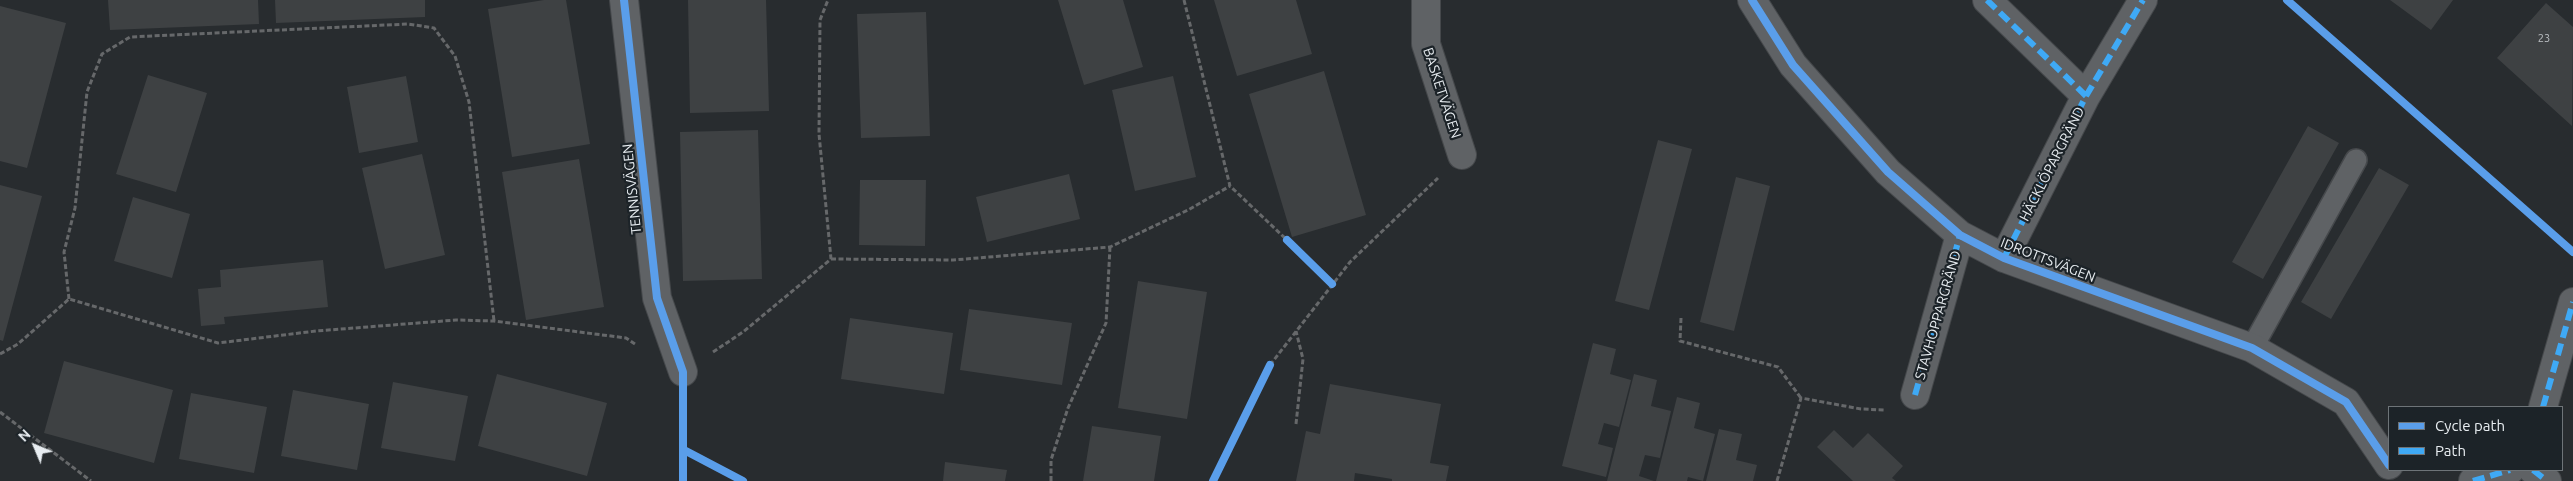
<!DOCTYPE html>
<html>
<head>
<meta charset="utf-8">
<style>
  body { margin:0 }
  #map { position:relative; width:2573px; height:481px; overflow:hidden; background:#282c2f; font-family:Ubuntu,sans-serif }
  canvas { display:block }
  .legend { position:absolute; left:2388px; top:406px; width:175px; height:65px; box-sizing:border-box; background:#1c2328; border:1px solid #6e7478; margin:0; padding:6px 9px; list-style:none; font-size:15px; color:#e8edf1 }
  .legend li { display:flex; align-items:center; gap:10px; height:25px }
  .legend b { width:25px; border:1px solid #6e7478 }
  .north { position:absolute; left:10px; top:421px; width:50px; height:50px; -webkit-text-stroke:4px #1c2328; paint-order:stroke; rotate:315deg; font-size:14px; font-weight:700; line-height:20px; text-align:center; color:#e8edf1 }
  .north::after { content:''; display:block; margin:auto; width:18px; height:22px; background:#e8edf1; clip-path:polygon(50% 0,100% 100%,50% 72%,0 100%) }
</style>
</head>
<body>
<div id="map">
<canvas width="2573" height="481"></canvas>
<ul class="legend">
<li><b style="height:6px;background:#5a9eea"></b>Cycle path</li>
<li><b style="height:6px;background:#3fa9f5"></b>Path</li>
</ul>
<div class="north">N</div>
</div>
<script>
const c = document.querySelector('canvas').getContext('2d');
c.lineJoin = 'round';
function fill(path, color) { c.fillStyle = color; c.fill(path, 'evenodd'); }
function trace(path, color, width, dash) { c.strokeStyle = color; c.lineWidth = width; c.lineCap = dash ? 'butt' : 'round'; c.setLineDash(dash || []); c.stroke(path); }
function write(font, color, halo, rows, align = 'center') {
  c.font = font + ' Ubuntu,sans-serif'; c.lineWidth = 4.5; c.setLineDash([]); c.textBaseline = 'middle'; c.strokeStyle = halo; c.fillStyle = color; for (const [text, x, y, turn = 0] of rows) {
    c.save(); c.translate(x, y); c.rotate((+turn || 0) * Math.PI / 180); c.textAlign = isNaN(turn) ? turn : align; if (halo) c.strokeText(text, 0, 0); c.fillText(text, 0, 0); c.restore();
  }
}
fill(new Path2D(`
  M108,0H258L259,24L110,30Z
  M275,0H425V17L276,23Z
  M544,0H566L590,144L512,157L488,9Z
  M688,0H766L769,111L690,113Z
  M1058,0H1123L1143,67L1084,85Z
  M1214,0H1296L1312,54L1237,76Z
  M2390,0H2453L2431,30Z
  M2546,3L2573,27L2572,126L2497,58Z
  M0,6L66,23L27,168L0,161Z
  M926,12L930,136L861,138L857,14Z
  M1324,71L1366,215L1292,237L1249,94Z
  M148,75L207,93L176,192L116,174Z
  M406,76L418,142L359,153L347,87Z
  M1173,76L1196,177L1135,191L1112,90Z
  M2308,126L2339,143L2263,279L2232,262Z
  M758,130L762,279L683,281L680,132Z
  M1658,140L1692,149L1649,310L1615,301Z
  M422,154L445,255L385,269L362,168Z
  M579,159L604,307L526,320L502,172Z
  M2379,168L2409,185L2331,319L2301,302Z
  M1069,174L1080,219L987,242L976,197Z
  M1736,177L1770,186L1734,331L1700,322Z
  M860,180H926L925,246L859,245Z
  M0,185L42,196L3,341L0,340Z
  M133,197L190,214L172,278L114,261Z
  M323,260L328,307L224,317L225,324L201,326L198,289L221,287L220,270Z
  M1138,281L1207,292L1187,419L1118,408Z
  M969,309L1072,323L1062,385L960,370Z
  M850,318L953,333L944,394L841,379Z
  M1593,343L1616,349L1610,374L1631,380L1619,427L1604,423L1598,444L1613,448L1606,477L1562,466Z
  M64,361L173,390L154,463L44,433Z
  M497,374L607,403L587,476L478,446Z
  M1634,374L1657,380L1651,406L1671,411L1660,458L1645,455L1639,476L1654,481H1607Z
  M393,382L468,396L455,461L381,448Z
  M1330,384L1441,404L1430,463L1449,466L1446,481H1392V479L1355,473L1354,481H1296L1306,431L1320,434Z
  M293,390L369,404L357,470L281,456Z
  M191,393L267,407L254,473L179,459Z
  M1677,397L1700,403L1694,428L1715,434L1703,481L1688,477L1687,481H1656Z
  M1092,426L1161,436L1154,481H1083Z
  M1719,429L1742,434L1736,460L1757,465L1753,481H1706Z
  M1834,430L1853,448L1868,433L1903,466L1892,478L1896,481H1853L1817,447Z
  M945,462L1007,470L1005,481H943Z`), '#3e4143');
const lane = new Path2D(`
  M2252,348L2356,160`);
const street = new Path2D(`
  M624,0L657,298L683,372
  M1426,0V44L1462,155
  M1752,0L1793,65L1888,172L1960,235L2004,258L2252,348L2346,402L2389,465
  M1987,0L2086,96L2004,258
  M2086,96L2143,0
  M1915,395L1960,235
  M2543,407L2573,302
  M2533,470L2547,481
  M2473,481L2510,470`);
trace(lane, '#45484b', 24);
trace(street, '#45484b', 30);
trace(new Path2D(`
  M1184,0L1230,186L1287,240
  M831,259L953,260L1110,247L1188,210L1230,186
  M69,299L64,252L75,208L87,92L102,54L130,37L408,24L434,28L455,56L469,102L494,321
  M1681,318L1680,341L1778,367L1801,398
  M713,352L743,332L831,259L819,134L820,20L828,0
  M0,354L18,344L69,299L218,343L316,331L456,320L494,321L626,338L635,344
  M1270,365L1350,262L1438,178
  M0,412L91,481
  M1296,424L1303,359L1296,331
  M1051,481V460L1068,408L1106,323L1110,247
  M1777,481L1801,398L1861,409L1885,410`), '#66686a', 3, [5, 2.5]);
trace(lane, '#5f6265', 21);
trace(street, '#5f6265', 28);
trace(new Path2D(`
  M1987,0L2086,96L2004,258
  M2086,96L2143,0
  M1915,395L1960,235
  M2543,407L2573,302
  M2533,470L2547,481
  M2473,481L2510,470`), '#3fa9f5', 6, [12, 6]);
trace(new Path2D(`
  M624,0L657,298L683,372V481
  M1752,0L1793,65L1888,172L1960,235L2004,258L2252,348L2346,402L2389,465
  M2287,0L2573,252
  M1287,240L1332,284
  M684,450L743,481
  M1213,481L1270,365`), '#5a9eea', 8);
write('11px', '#bec2c6', null, [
  ["23",2544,38]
]);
write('14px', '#e8edf1', '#1c2328', [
  ["BASKETVÄGEN",1442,93,72],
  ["HÄCKLÖPARGRÄND",2052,164,-63],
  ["TENNISVÄGEN",632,189,-96],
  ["IDROTTSVÄGEN",2048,260,21],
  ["STAVHOPPARGRÄND",1938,315,-74]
]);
</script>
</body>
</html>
